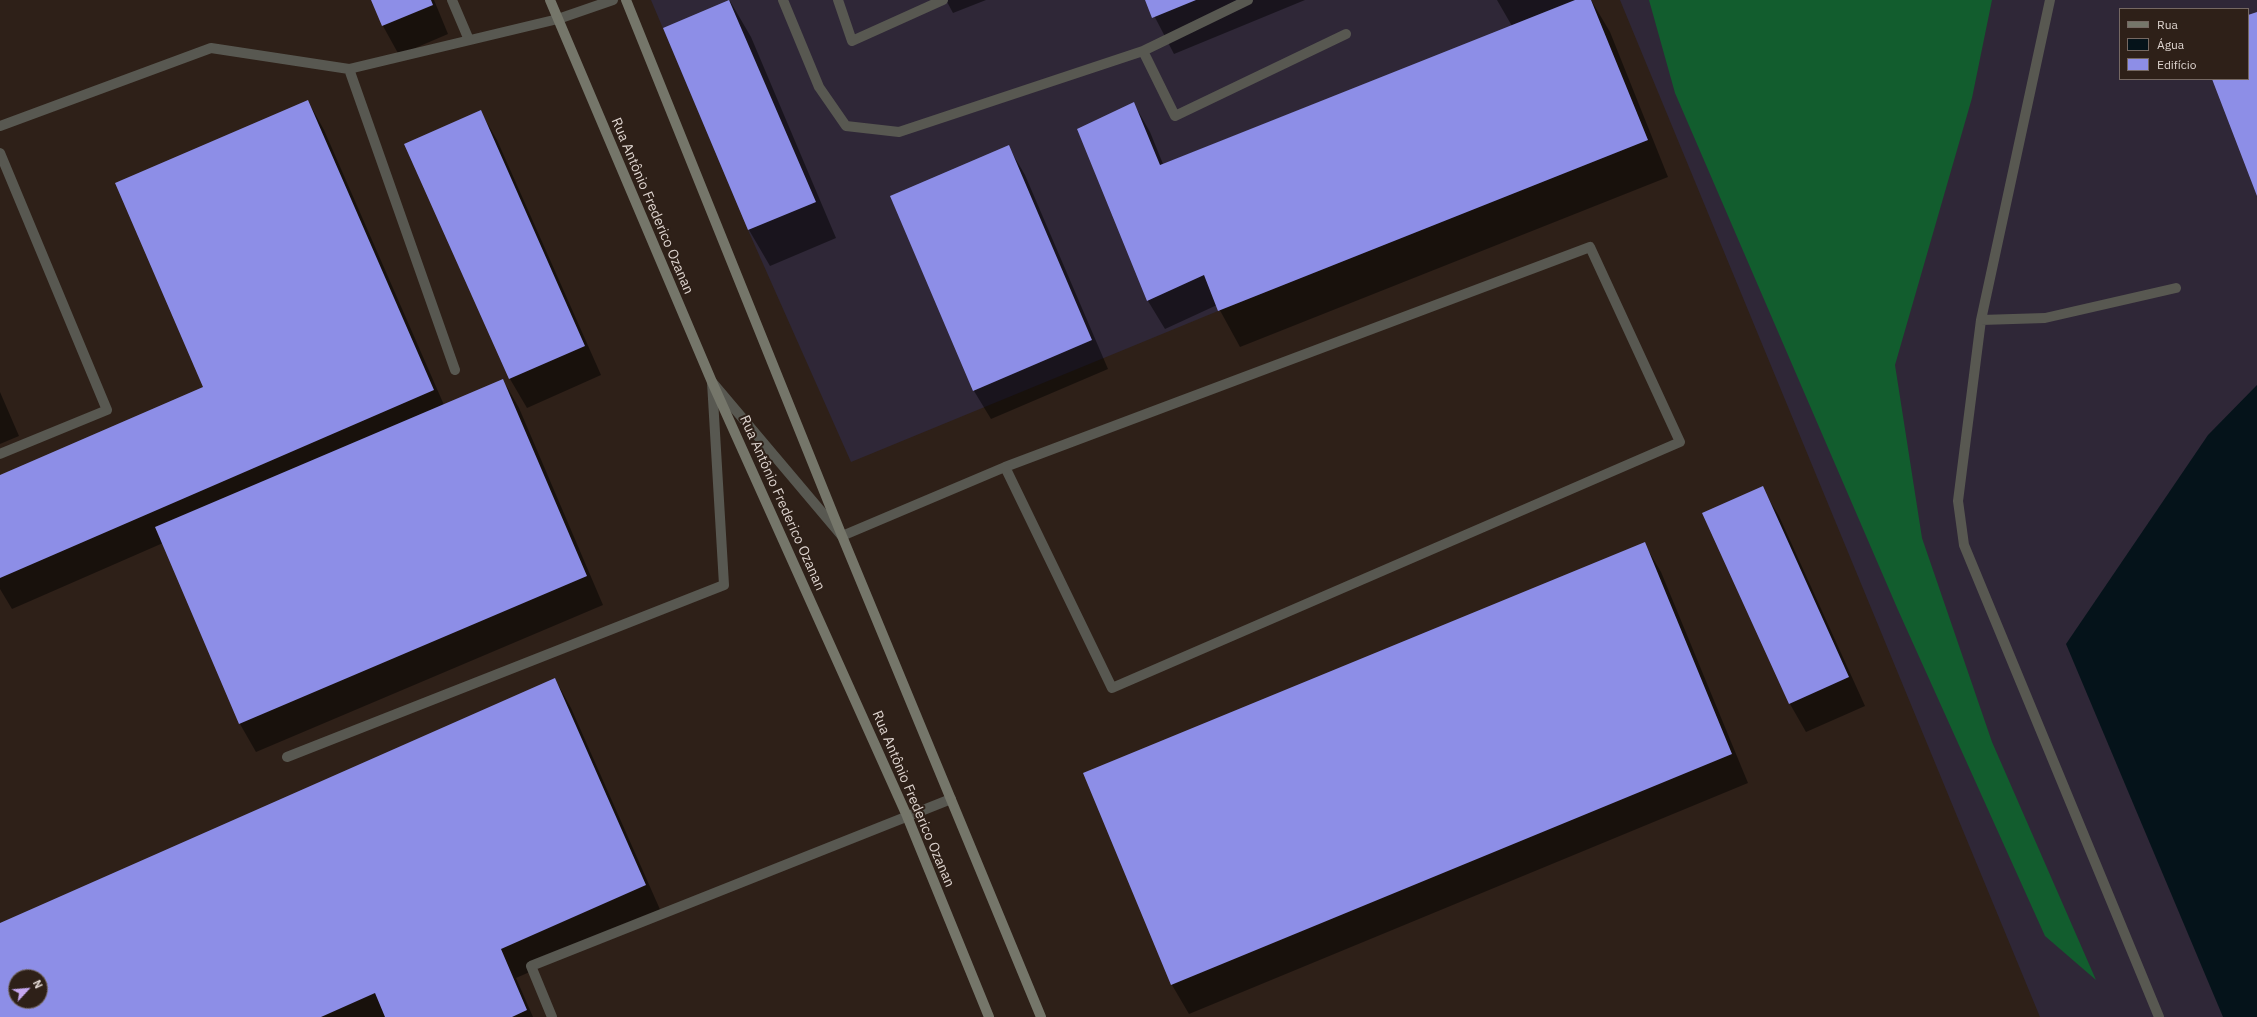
<!DOCTYPE html>
<html>
<head>
<meta charset="utf-8">
<style>
  body { margin:0 }
  #map { position:relative; width:2257px; height:1017px; overflow:hidden; background:#2e2018; font-family:"IBM Plex Sans",sans-serif }
  canvas { display:block }
  .legend { position:absolute; left:2119px; top:8px; width:130px; height:72px; box-sizing:border-box; background:#2e2018; border:1px solid #756862; margin:0; padding:5px 7px; list-style:none; font-size:12px; color:#dfd5d0 }
  .legend li { display:flex; align-items:center; gap:8px; height:20px }
  .legend b { width:20px; border:1px solid #756862 }
  .north { position:absolute; left:8px; top:969px; width:40px; height:40px; box-sizing:border-box; background:#2e2018; border:1px solid #756862; border-radius:50%; rotate:64deg; font-size:11px; font-weight:700; line-height:16px; text-align:center; color:#dfd5d0 }
  .north::after { content:''; display:block; margin:auto; width:14px; height:18px; background:#c5a7f1; clip-path:polygon(50% 0,100% 100%,50% 72%,0 100%) }
</style>
</head>
<body>
<div id="map">
<canvas width="2257" height="1017"></canvas>
<ul class="legend">
<li><b style="height:5px;background:#75766a"></b>Rua</li>
<li><b style="height:11px;background:#05131a"></b>Água</li>
<li><b style="height:11px;background:#8d8ee7"></b>Edifício</li>
</ul>
<div class="north">N</div>
</div>
<script>
const c = document.querySelector('canvas').getContext('2d');
c.lineJoin = 'round';
function fill(path, color) { c.fillStyle = color; c.fill(path, 'evenodd'); }
function trace(path, color, width, dash) { c.strokeStyle = color; c.lineWidth = width; c.lineCap = dash ? 'butt' : 'round'; c.setLineDash(dash || []); c.stroke(path); }
function write(font, color, halo, rows, align = 'center') {
  c.font = font + ' "IBM Plex Sans",sans-serif'; c.lineWidth = 4; c.setLineDash([]); c.textBaseline = 'middle'; c.strokeStyle = halo; c.fillStyle = color; for (const [text, x, y, turn = 0] of rows) {
    c.save(); c.translate(x, y); c.rotate((+turn || 0) * Math.PI / 180); c.textAlign = isNaN(turn) ? turn : align; if (halo) c.strokeText(text, 0, 0); c.fillText(text, 0, 0); c.restore();
  }
}
fill(new Path2D(`
  M651,0H1591L1648,140L1218,311L851,462L748,230Z
  M1620,0H2257V1017H2040ZM2120,9H2248V79H2120Z`), '#2f2737');
fill(new Path2D(`
  M1649,0H1992L1972,98L1895,365L1922,538L1992,742L2096,980L2045,936L1898,610L1675,93Z`), '#125d2e');
fill(new Path2D(`
  M2257,385V1017H2223L2066,644L2208,435Z`), '#05131a');
fill(new Path2D(`
  M372,0H434L448,34L399,55L383,26Z
  M946,0H986L953,13Z
  M1146,0H1305L1174,54Z
  M1497,0H1591L1610,32L1668,177L1240,347L1217,305L1165,329L1148,301L1078,130L1134,104L1150,132L1163,164L1512,26Z
  M730,1L751,37L836,238L770,266L749,230L664,29Z
  M308,101L324,130L444,405L503,380L519,408L603,605L256,752L240,724L163,543L12,609L0,589V476L205,388Z
  M480,111L497,140L601,375L527,408L510,379L406,144Z
  M1008,146L1025,175L1108,369L991,419L974,391L891,197Z
  M0,392L19,436L0,444Z
  M1762,488L1779,516L1865,706L1806,732L1790,704L1704,514Z
  M1644,543L1661,572L1748,783L1189,1014L1172,985L1085,774Z
  M555,679L571,708L662,914L516,978L533,1017H0V924ZM16,977H40V1001H16Z`), '#0007');
fill(new Path2D(`
  M371,0H431L433,5L382,26Z
  M729,0L816,202L748,230L663,28Z
  M1145,0H1196L1152,18Z
  M1575,0H1591L1648,140L1218,311L1204,275L1147,301L1077,129L1134,102L1160,165Z
  M2257,12V196L2212,79H2248V15Z
  M308,100L434,390L0,578V475L203,387L115,183Z
  M481,110L585,346L509,379L404,144Z
  M1009,145L1092,340L973,391L890,196Z
  M503,379L587,576L239,724L155,527Z
  M1763,486L1849,677L1789,704L1702,513Z
  M1645,542L1732,754L1171,985L1083,773Z
  M555,678L646,885L501,949L527,1010L512,1017H385L375,993L321,1017H0V923ZM16,977H40V1001H16Z`), '#8d8ee7');
trace(new Path2D(`
  M452,0L469,40
  M783,0L819,87L846,126L899,132L1143,51
  M838,0L852,41L943,0
  M1248,0L1143,51L1175,116L1346,34
  M2050,0L1981,320L1958,501L1964,545L2159,1017
  M349,69L455,370
  M0,126L211,48L349,69L558,19L613,0
  M0,153L107,410L0,454
  M1981,320L2045,318L2176,288
  M287,757L724,585L712,382L842,536L1005,467L1590,247L1680,442L1112,688L1005,467
  M552,1017L531,966L951,799`), '#585851', 10);
trace(new Path2D(`
  M550,0L712,382L907,816L989,1017
  M626,0L842,536L1041,1017`), '#75766a', 10);
write('14px', '#dfd5d0', '#2e2018', [
  ["Rua Antônio Frederico Ozanan",652,206,67],
  ["Rua Antônio Frederico Ozanan",782,503,66],
  ["Rua Antônio Frederico Ozanan",913,799,67]
]);
</script>
</body>
</html>
